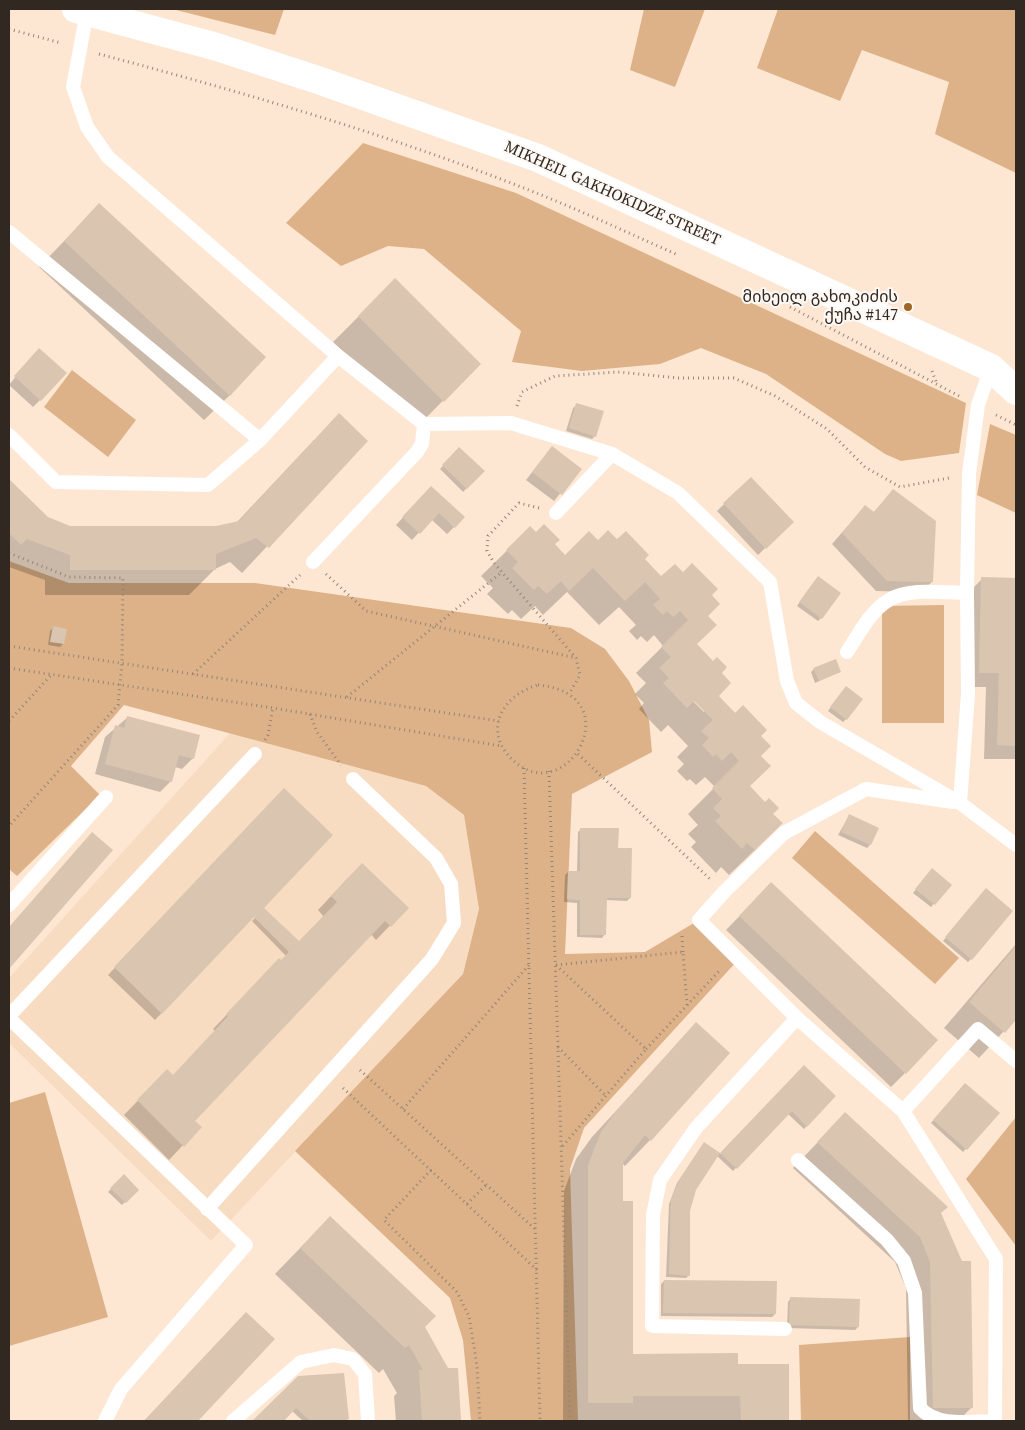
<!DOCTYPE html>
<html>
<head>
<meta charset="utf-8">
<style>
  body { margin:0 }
  #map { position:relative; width:1025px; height:1430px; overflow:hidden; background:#fde7d3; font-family:"Source Serif 4",serif }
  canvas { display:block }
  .frame { position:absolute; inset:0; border:10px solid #302821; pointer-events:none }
</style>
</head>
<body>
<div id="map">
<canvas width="1025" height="1430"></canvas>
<div class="frame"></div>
</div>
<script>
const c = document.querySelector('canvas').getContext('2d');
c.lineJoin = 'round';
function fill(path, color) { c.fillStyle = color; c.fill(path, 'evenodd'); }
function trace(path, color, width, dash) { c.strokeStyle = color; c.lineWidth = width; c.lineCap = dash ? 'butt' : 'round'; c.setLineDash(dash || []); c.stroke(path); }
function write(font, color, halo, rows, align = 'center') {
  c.font = font + ' "Source Serif 4","Noto Sans Georgian",serif'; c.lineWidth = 4; c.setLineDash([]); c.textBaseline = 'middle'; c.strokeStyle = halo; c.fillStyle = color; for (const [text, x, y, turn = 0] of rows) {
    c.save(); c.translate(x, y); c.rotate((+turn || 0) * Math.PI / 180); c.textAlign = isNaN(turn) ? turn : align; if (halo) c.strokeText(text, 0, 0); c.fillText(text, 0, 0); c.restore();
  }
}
fill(new Path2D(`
  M230,733L426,786L464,815L479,909L463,974L211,1241L9,1043V978Z`), '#f8dcc2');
fill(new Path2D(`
  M172,9H284L275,35Z
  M644,9H705L675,87L630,70Z
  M778,9H1016V173L935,134L949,82L862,50L840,101L757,68Z
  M363,143L516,193L966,403L959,453L901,461L885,454L766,374L701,348L660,364L582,371L512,362L521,331L424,249L388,246L341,266L286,223Z
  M72,370L136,420L108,457L44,407Z
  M990,424L1016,435V513L977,495Z
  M9,561L69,583H255L571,628L605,649L629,681L649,720L652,752L572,794L565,954L645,952L699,920L738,960L584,1128L570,1169L578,1421H471L463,1340L450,1298L295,1151L463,974L479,909L464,815L426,786L124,705L71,766L100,795L17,876L9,869Z
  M944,605V723H882V606Z
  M815,831L959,958L935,984L792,858Z
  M45,1092L108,1317L9,1346V1103Z
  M1016,1117V1246L966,1179Z
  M910,1337V1421H801L799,1345Z`), '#ddb288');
fill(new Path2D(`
  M99,205L230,395L204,420L39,267Z
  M395,280L479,364L418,426L333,342Z
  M32,357L40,400L33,407L9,385Z
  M577,405L595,436L592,439L566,431L573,408Z
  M314,440L366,441L242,573L230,562L215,569L189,595H45V580L9,567V481L48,518L70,527H216L237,522Z
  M552,447L580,469L554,501L526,480Z
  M459,449L483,471L463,492L440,469Z
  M751,478L792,522L758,555L717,511Z
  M893,491L932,582L921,592L876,591L832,544L865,506L873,513Z
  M424,495L454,527L447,534L431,519L412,540L396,525Z
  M530,528L553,544L565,556L598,542L617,541L643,559L661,578L710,595L707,616L696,644L720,673L717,696L760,736L759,756L748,787L772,814L756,849L729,875L721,867L716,873L691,847L696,842L688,834L698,825L688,814L715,787L705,777L696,785L690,779L687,781L677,771L684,764L677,757L688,746L668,725L661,732L639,709L644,703L635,694L646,683L636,673L663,646L654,635L647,642L641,636L637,640L629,631L636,625L619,607L599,625L567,592L543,615L535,606L521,619L512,610L508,614L487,594L493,588L481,576ZM691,695L705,710L704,712L689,697Z
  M982,579H1016V759H984L986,687H966L968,593Z
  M815,581L821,618L818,621L797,606Z
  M53,628L63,644L60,647L48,645L50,631Z
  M814,669L839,672L815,683L811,672Z
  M843,691L846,719L843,722L828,711Z
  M128,717L193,758L182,769L175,767L171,781L160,792L95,774L105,737Z
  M284,790L331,835L155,1020L108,975Z
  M849,816L870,845L867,848L838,835Z
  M581,829L617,850L630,898L627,901L606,900L605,934L602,938L577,937V903L564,902L565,875L568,872H577L578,832Z
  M929,873L950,885L931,907L913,893Z
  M348,878L407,908L376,940L371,934L194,1121L200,1127L169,1160L124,1115L153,1085L173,1076L215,1031L213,1029L266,974L286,956L252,921L264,909L299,943L324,917L318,910Z
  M983,893L971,959L968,962L943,941Z
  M758,897L905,1073L891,1087L726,930Z
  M1016,944V1018L979,1058L944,1028Z
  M696,1024L728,1053L650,1140L625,1166L622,1163V1202L632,1355L737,1365L788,1419L786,1421H563L564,1191L576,1159L592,1137Z
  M804,1067L834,1096L804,1129L788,1114L733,1171L717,1156L695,1189L688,1211L689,1275L686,1278L666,1277L669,1204L677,1183L701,1147L704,1143L721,1154Z
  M965,1085L998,1114L963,1152L931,1123Z
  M845,1114L940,1213L972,1407L958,1421H908L906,1288L895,1262L793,1168Z
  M124,1176L137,1190L122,1205L108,1192Z
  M305,1243L424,1327L447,1370L457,1369L459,1421H396L394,1396L397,1393L383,1369L379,1373L275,1274Z
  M664,1281L775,1314L772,1317L661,1316V1284Z
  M791,1298L858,1327L855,1330L787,1328L788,1302Z
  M221,1339H273L196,1421H144Z
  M299,1377L348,1419L345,1421H303L292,1411L283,1421H254Z`), '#0003');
fill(new Path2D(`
  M99,203L266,357L230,396L64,241Z
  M395,278L481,364L444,402L358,316Z
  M39,348L67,373L41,401L14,376Z
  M576,403L604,411L596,437L569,428Z
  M339,413L368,441L269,548L256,538L216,554V570H70V555L27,539L21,545L9,533V479L48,517L70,526H216L239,521Z
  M552,446L582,469L562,495L532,472Z
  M459,447L485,471L467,489L442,465Z
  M751,477L794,522L766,549L723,503Z
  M431,486L465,517L455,528L439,513L420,534L402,517Z
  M893,489L936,521L933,582L887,581L842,533L865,505L874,512Z
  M544,524L560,540L555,544L565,555L589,531L598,540L608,530L617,539L626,531L649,555L645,559L661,576L675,564L683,572L692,563L718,589L712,595L720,604L708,616L717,625L697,644L713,661L717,657L727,667L722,673L731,683L719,696L735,713L743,705L767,730L761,736L771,746L761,756L771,766L750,786L765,802L769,798L779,808L773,814L783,823L755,850L747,843L742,849L715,821L721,816L713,808L722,799L712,788L739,761L731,752L722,761L716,754L713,757L702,745L709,738L701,731L713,720L694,701L687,708L663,683L669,678L659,668L671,657L661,647L688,620L680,611L673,617L667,611L663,615L653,605L660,599L645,582L625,601L593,568L569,591L561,581L547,594L538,586L534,590L512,568L518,562L506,550L530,526L536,532Z
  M818,576L841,593L822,619L799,602Z
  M981,577L1016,578V746L997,745L999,673H979Z
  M53,626L67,629L64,644L50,642Z
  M836,659L841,672L819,681L813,668Z
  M846,686L863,699L847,720L830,707Z
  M127,716L200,735L194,759L179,755L172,782L105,764L115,725L124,728Z
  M284,788L333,835L264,908L299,941L337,902L331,896L362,863L409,908L391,927L385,921L195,1121L202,1127L184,1147L137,1100L167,1069L173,1075L228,1016L226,1014L279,958L281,960L289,952L254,917L162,1014L114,967Z
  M849,814L879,828L871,845L841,832Z
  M580,828H619L618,848H632L631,898H607L606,935H580V900L567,899L568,871H580Z
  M92,832L113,850L9,969V927Z
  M932,868L952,885L935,905L915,889Z
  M771,882L938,1040L906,1074L739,916Z
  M986,888L1013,911L972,960L945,937Z
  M1016,946V1020L1005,1033L969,1002Z
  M696,1022L730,1053L651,1141L645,1135L623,1163V1201H633V1354L738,1353V1364H789V1420H741L740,1396H633V1403H588V1165L601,1132L617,1110Z
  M804,1065L836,1096L807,1127L792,1111L737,1169L720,1153Z
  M965,1083L1000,1113L967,1150L933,1120Z
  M845,1112L948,1207L941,1213L962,1261H971L973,1408H933L930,1262L920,1237L817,1142Z
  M704,1142L720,1153L696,1190L690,1211V1276L669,1274L671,1199L680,1179Z
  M124,1174L139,1190L126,1203L110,1188Z
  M330,1216L436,1316L425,1327L448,1368H458L461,1421H422L419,1370H423L409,1345L405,1348L300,1248Z
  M664,1280L777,1281L776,1314L663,1313Z
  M790,1297L860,1299L859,1327L789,1325Z
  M246,1312L275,1339L198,1421H144Z
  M344,1373L349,1419L343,1421H310L296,1408L284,1421H252L298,1376Z`), '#dac5b1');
trace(new Path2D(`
  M9,29L61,43
  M99,54C253,95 408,140 556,201C597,218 637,237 678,255
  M790,307L961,397
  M932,371L937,384
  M517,406L522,392L555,376L618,372L679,378H734L775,396L827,429L865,467L900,487L949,478
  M996,415L1016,425
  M539,508L519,503L488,536L487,551L494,563L576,658L580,675L569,694
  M9,553L69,577L123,578L122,663L118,705L9,826
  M326,574L366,611L576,658
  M9,646L499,721
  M9,668L273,708L501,746
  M193,674L300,575
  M538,685C635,694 563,817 509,756C483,727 505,694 538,685Z
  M347,697L502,572
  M310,714L317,732L341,765
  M9,721L52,674
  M265,740L268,735L273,708
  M578,754L710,879
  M524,768L540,1421
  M549,771L570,1421
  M683,952L682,936L684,934
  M556,965L646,1049L561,1148
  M556,965L683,952L687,1005
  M558,1047L606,1096
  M646,1049L721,969
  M360,1070L536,1230
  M343,1088L537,1270
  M403,1109L529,965
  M431,1170L384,1220L457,1292L469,1316L477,1366L480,1421
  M467,1204L486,1185`), '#948578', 3, [1, 4]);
trace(new Path2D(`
  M87,11L73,87L87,127L108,157L338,356
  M9,232L260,440
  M9,435L56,482L208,485L260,440L338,356L424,424L511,423L612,454L678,493L770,582L787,681L796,703L820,722L960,803L1016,845
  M556,513L612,454
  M313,562L417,452L422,444L424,424
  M847,652C859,634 870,611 889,600C909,587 944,593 967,593
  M953,802L866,789L784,833L724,892L699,920L797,1018L903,1111L996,1259L995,1421
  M960,803L968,694L967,593L969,474L978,405L991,368
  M9,905L106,797
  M9,1016L255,754
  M9,1018L246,1245L121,1389L105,1421
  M903,1111L978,1029L1016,1061
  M798,1160L887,1240L904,1261L915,1293L920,1408C938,1428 970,1421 995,1421
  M207,1209L432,959L454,923L451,884L436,858L353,779
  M785,1329L652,1326L653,1215L660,1180L696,1128L797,1018
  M233,1421L301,1362L334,1355L353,1359L365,1374L368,1421`), '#fff', 14);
trace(new Path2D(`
  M76,9L217,47L321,81L538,158L991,368L1016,391`), '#fff', 28);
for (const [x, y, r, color] of [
  [908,307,5,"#9f6624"]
]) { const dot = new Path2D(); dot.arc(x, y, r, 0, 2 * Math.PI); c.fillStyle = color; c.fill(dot); trace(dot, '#fdf8f4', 2); }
write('16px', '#302821', '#fdf8f4', [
  ["MIKHEIL GAKHOKIDZE STREET",612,194,24]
]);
write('16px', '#302821', '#fdf8f4', [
  ["მიხეილ გახოკიძის",898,298],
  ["ქუჩა #147",898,316]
], 'right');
</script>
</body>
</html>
